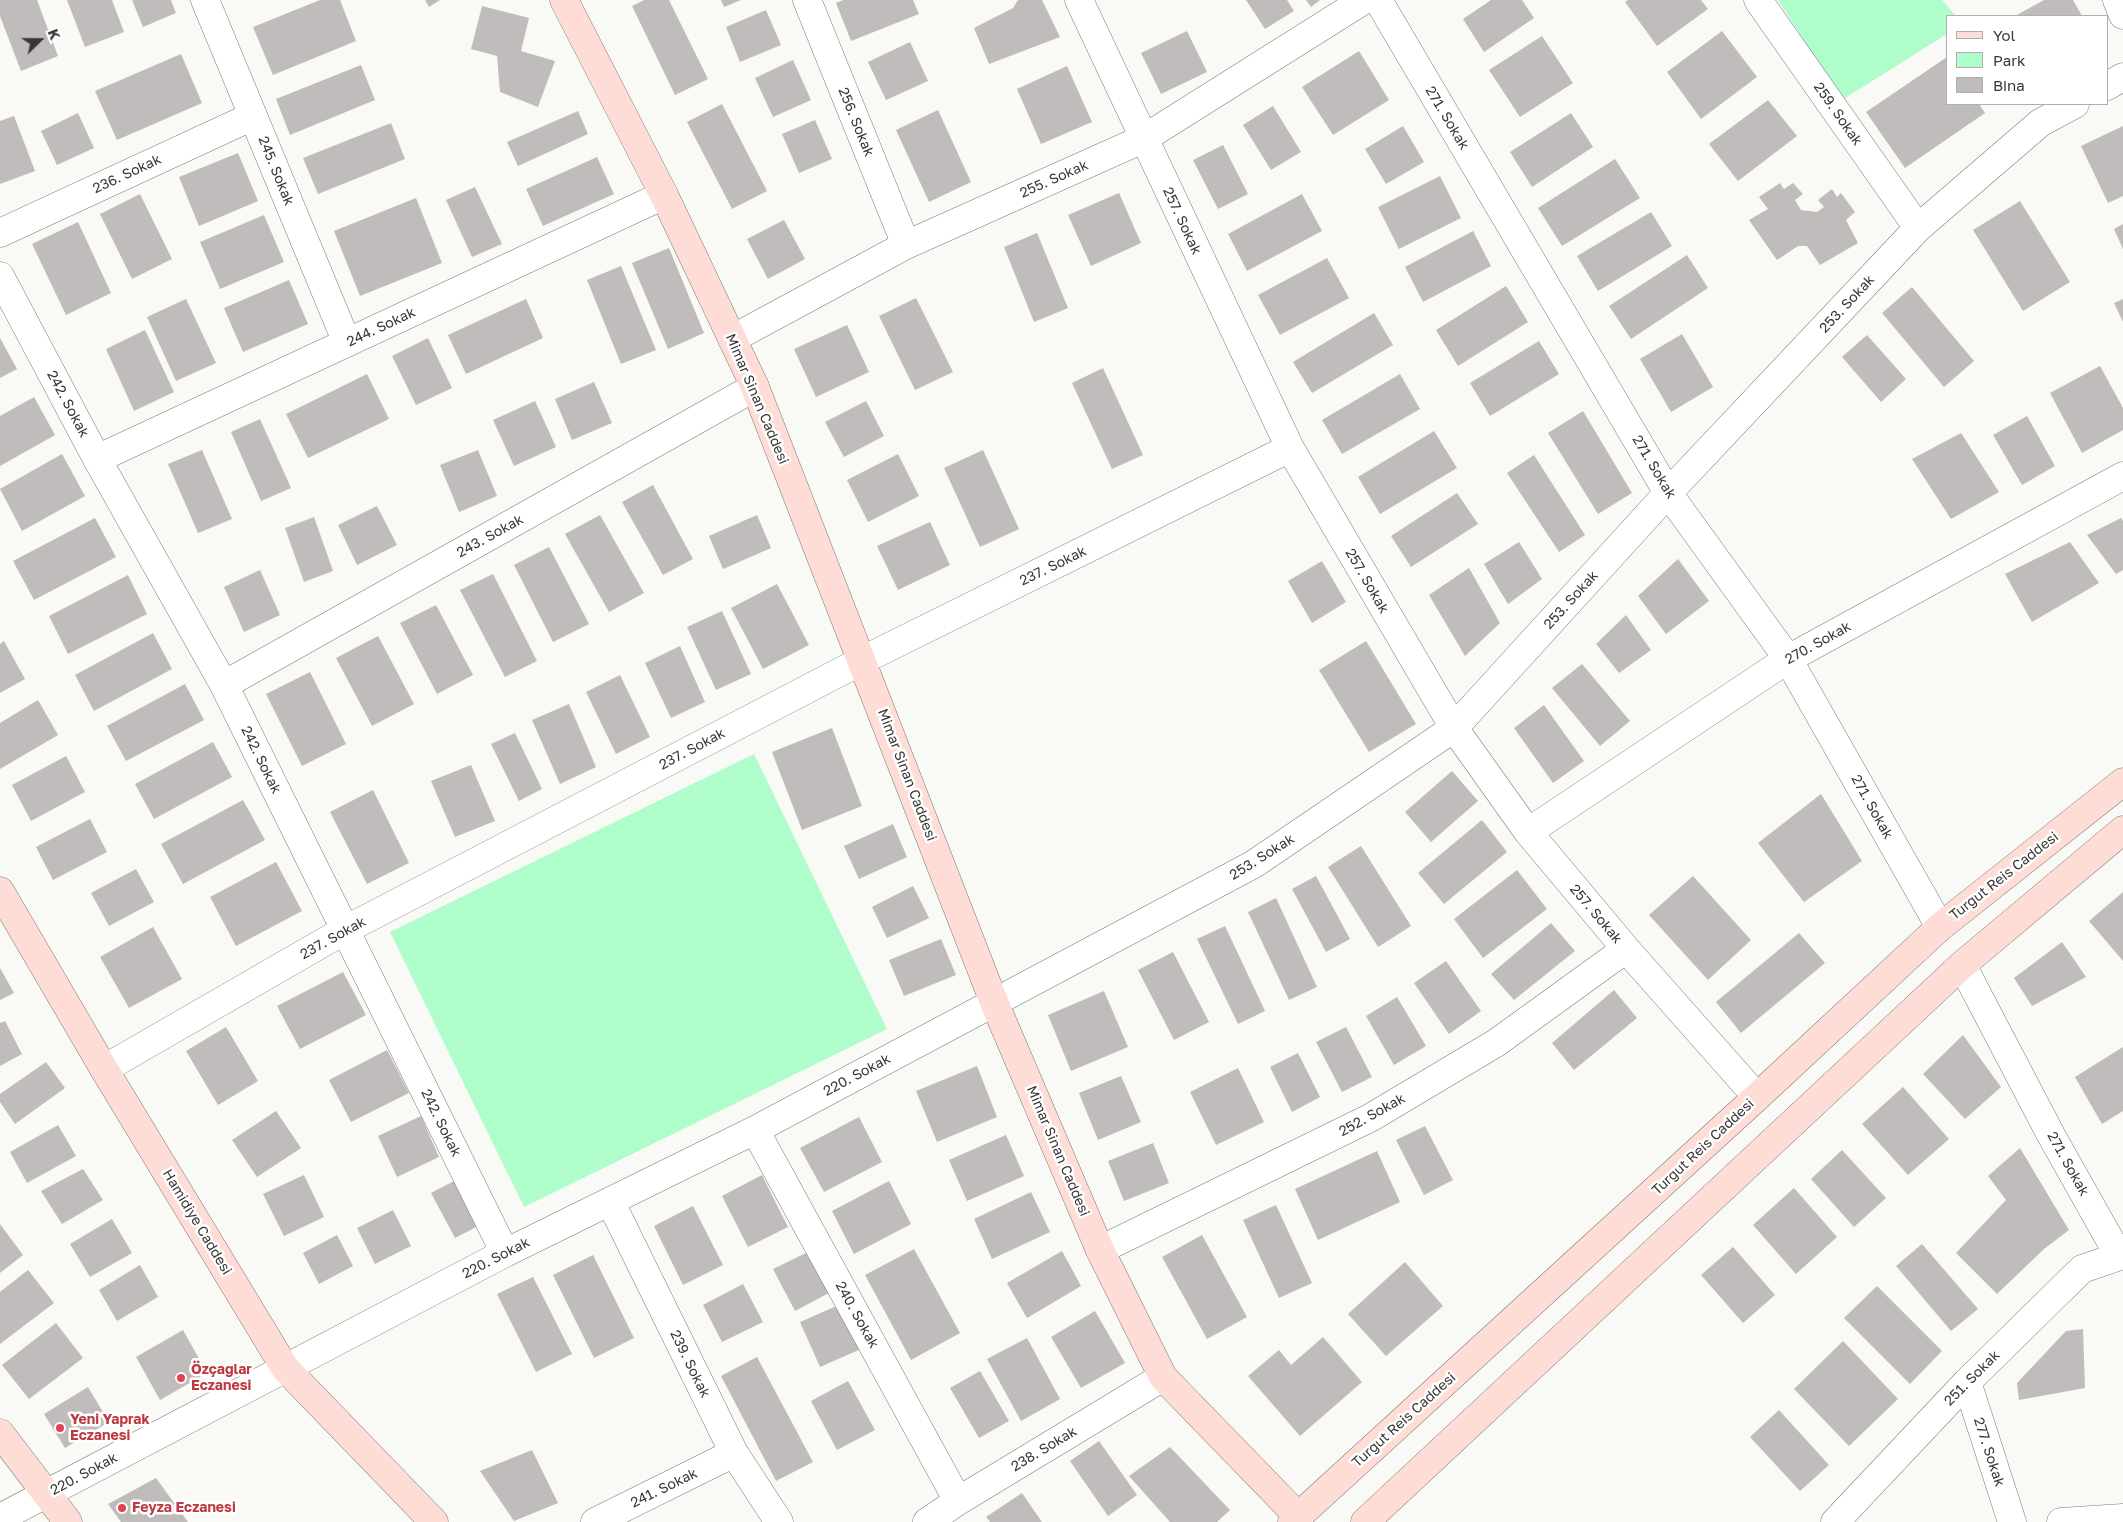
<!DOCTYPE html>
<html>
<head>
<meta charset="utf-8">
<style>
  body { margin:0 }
  #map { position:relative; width:2123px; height:1522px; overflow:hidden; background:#f9f9f5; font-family:"Golos Text",sans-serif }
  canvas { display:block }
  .legend { position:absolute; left:1946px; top:15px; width:162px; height:90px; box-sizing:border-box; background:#fff; border:1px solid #afafaf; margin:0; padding:6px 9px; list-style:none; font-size:15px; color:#373736 }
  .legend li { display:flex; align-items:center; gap:10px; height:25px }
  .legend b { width:25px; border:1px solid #afafaf }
  .north { position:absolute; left:15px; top:15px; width:50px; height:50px; -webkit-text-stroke:4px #fff; paint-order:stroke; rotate:68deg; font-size:14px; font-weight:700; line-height:20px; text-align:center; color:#373736 }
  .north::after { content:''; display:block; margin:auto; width:18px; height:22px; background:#373736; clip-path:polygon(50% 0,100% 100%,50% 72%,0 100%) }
</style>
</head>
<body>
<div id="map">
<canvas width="2123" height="1522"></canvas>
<ul class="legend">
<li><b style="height:6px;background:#ffddd7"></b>Yol</li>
<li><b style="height:14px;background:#affdca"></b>Park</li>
<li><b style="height:14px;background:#c0bcbb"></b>Bina</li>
</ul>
<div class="north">K</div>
</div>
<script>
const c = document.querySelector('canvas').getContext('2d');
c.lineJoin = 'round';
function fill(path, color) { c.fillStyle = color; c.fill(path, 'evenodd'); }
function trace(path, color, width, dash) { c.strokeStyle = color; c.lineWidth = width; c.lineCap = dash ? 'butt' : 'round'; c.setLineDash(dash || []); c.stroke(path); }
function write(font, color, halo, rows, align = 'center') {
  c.font = font + ' "Golos Text",sans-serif'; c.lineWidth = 5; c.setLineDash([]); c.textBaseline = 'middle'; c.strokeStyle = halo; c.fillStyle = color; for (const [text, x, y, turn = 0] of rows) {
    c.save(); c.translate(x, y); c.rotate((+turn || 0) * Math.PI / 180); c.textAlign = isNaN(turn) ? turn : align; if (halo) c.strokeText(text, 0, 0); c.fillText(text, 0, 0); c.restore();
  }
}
fill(new Path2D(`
  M1778,0H1942L1956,16H1947V34L1842,100Z
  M754,754L887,1029L524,1207L390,932Z`), '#affdca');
fill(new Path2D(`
  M0,0H37L58,56L21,71L0,16Z
  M67,0H112L124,32L85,47Z
  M132,0H171L176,13L143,27Z
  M320,0H340L356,41L273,75L253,27Z
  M425,0H440L429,7Z
  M644,0H669L708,79L675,95L632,6Z
  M721,0H741L724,7Z
  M843,0H913L919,14L851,41L836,3Z
  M1018,0H1042L1060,37L989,64L974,28L1013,8Z
  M1246,0H1287L1294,11L1265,29Z
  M1306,0H1320L1311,7Z
  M1491,0H1522L1534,18L1484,52L1463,19Z
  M1628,0H1701L1708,9L1657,46L1625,2Z
  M2044,0H2073L2082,16H2015Z
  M482,6L529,18L521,51L555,61L538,107L500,92L497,56L471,49Z
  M766,10L781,45L740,62L726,27Z
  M1187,31L1207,72L1161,94L1141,53Z
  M1722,31L1757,77L1701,119L1667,72Z
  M1542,36L1573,83L1520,117L1489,70Z
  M910,42L928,81L886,100L868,62Z
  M1359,51L1389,100L1333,135L1302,87Z
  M181,54L202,103L117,140L95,91Z
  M1947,57V104H1979L1985,113L1905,168L1866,112Z
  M793,60L811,100L773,117L755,78Z
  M361,65L375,100L290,135L276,99Z
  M1067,66L1092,122L1041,144L1017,89Z
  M1768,100L1797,136L1738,181L1709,144Z
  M722,104L767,191L732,209L687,122Z
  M1273,106L1301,152L1271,170L1243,125Z
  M938,110L971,182L929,202L896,130Z
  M578,111L588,134L518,166L507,142Z
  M78,113L94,148L57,165L41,131Z
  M1571,113L1593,147L1532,187L1510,152Z
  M14,116L35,171L0,184V121Z
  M815,120L832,159L799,173L782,134Z
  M391,123L405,159L318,194L303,158Z
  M1403,126L1424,162L1386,184L1365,149Z
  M2123,126V196L2108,203L2081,146Z
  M1223,145L1248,194L1218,209L1193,160Z
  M238,153L258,201L199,226L179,177Z
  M597,157L614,194L543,226L526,189Z
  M1615,159L1640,198L1562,246L1538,208Z
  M1440,176L1461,218L1399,249L1378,207Z
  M1780,183L1784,189L1793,183L1803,194L1795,200L1801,210L1817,212L1824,207L1818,200L1832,189L1837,197L1841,193L1855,212L1846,220L1858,243L1820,265L1807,246H1798L1777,260L1749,220L1768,209L1759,197Z
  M475,187L502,244L472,257L446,200Z
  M1119,193L1141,243L1091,266L1068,215Z
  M140,194L172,259L132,279L100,214Z
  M1302,194L1322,231L1247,271L1228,234Z
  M416,198L442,263L360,296L334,231Z
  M2020,201L2070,282L2023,311L1973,230Z
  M1651,212L1672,246L1598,291L1577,256Z
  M264,215L284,262L220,289L200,242Z
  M784,220L805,259L768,279L747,239Z
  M78,222L111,293L66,315L32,244Z
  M2123,224V249L2114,229Z
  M1473,231L1491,266L1423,302L1405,267Z
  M1037,233L1068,308L1034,322L1004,247Z
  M669,248L704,333L668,349L632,263Z
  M1687,255L1708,288L1631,339L1609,306Z
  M1327,258L1349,298L1280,335L1258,295Z
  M621,266L656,350L621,364L587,280Z
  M289,280L308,324L243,352L224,308Z
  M1506,286L1528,322L1458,366L1436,330Z
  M1912,287L1974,361L1944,387L1882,313Z
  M916,298L953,372L915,390L879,316Z
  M186,299L216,363L176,381L147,317Z
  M526,299L543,338L466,374L448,335Z
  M2123,299V322L2114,303Z
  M1374,313L1393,345L1312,393L1293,362Z
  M847,325L869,372L816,397L794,349Z
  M145,330L174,392L134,411L106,349Z
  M1682,334L1713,387L1671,412L1640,359Z
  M1867,335L1906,379L1881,402L1842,357Z
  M0,338L17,369L0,378Z
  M428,338L452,388L416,405L392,356Z
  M1539,341L1559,374L1490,416L1470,383Z
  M2100,366L2123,408V430L2082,453L2050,393Z
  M1103,368L1143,455L1112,469L1072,383Z
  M367,374L389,419L308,458L286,414Z
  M1400,374L1420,409L1342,454L1322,420Z
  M594,382L612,423L572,440L555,399Z
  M34,397L55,435L0,466V416Z
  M535,401L556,447L514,466L493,420Z
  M866,401L884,436L844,457L825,422Z
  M1583,411L1632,493L1598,514L1548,433Z
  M2027,416L2055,466L2022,485L1993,435Z
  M260,419L291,488L261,501L231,432Z
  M1434,431L1457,468L1380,514L1358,477Z
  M1961,433L1999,492L1951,519L1912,459Z
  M202,450L232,519L198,533L168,464Z
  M478,450L497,496L459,512L440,465Z
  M983,450L1019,529L980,547L944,468Z
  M62,454L85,496L22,531L0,489Z
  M898,454L919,496L868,522L847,480Z
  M1534,455L1585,535L1559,552L1507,473Z
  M653,485L693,559L663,575L622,502Z
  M1457,493L1478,524L1411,567L1391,536Z
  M377,506L397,545L357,565L338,525Z
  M600,515L644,593L609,612L565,534Z
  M757,515L771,548L723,569L709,536Z
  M314,517L333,571L304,582L285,528Z
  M95,518L116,557L34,600L13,561Z
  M2121,518L2123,521V570L2116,574L2087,535Z
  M930,522L950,565L898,590L877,546Z
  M1519,542L1542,579L1508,604L1484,564Z
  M2070,542L2099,583L2032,622L2005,574Z
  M549,547L589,624L553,642L514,565Z
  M1678,559L1709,601L1666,634L1638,596Z
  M1322,561L1346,602L1312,623L1288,581Z
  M1469,568L1500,623L1465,656L1429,595Z
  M260,570L280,615L244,632L224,587Z
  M493,574L537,661L505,677L460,590Z
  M128,575L147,614L68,654L49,616Z
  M777,584L809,645L763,669L731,608Z
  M436,605L473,675L437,694L400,623Z
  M722,611L751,674L716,690L687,627Z
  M1626,615L1651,650L1619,673L1596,644Z
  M153,633L172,669L94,711L75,675Z
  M378,636L414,704L372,726L336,658Z
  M4,641L25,679L0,693V644Z
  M1366,641L1416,724L1369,752L1319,670Z
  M680,646L705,702L671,718L645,663Z
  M1582,664L1630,721L1600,746L1552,688Z
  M310,672L346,744L302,766L266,694Z
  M620,675L650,737L616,754L586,692Z
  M185,684L204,720L126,761L107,726Z
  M38,700L58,735L0,769V723Z
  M569,704L596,767L560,784L532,720Z
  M1544,705L1584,761L1553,783L1514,728Z
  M832,728L862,806L802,830L772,752Z
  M515,733L542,789L519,801L491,744Z
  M213,742L232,777L154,819L135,784Z
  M66,756L85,792L31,821L12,785Z
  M471,765L495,821L455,837L431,781Z
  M1452,771L1478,801L1431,842L1405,812Z
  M373,790L409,863L367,884L330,812Z
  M1821,794L1862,861L1804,902L1758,843Z
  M243,800L265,840L183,884L161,844Z
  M90,819L107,852L53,880L36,847Z
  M1482,820L1507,852L1444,904L1418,873Z
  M893,824L907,857L859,879L844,846Z
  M1361,846L1411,926L1378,947L1328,867Z
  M276,862L302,911L236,946L210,897Z
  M136,869L154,902L109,926L91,893Z
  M1517,870L1547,909L1483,958L1454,919Z
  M1316,876L1350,939L1326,952L1292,889Z
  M1693,876L1751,940L1708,980L1649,915Z
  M913,886L929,918L887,938L872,907Z
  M2123,892V961L2089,921Z
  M1276,898L1317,987L1289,1000L1248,912Z
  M1551,923L1575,951L1514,1000L1491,974Z
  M1225,926L1265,1011L1238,1024L1197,939Z
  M153,927L182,979L129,1008L100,957Z
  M1799,933L1825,963L1741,1033L1716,1002Z
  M941,939L956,975L904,996L889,960Z
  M2062,942L2086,977L2032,1006L2014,978Z
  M1173,952L1209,1022L1174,1040L1138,970Z
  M1446,961L1481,1011L1449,1034L1414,983Z
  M0,968L14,993L0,1000Z
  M343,972L366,1015L300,1049L277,1006Z
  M1614,990L1637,1018L1574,1070L1552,1043Z
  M1104,991L1128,1047L1071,1071L1048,1015Z
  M1397,997L1426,1046L1394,1065L1366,1016Z
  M5,1021L22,1054L0,1066V1023Z
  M226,1027L258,1081L218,1105L186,1051Z
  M1346,1027L1372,1077L1342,1092L1316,1042Z
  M1963,1035L2001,1087L1965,1119L1923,1074Z
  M2123,1047V1111L2102,1124L2075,1077Z
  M387,1050L409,1093L351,1122L329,1080Z
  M1298,1053L1320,1097L1292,1112L1270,1067Z
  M46,1062L65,1088L15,1124L0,1102V1094Z
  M977,1066L997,1117L937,1142L916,1091Z
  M1238,1068L1264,1122L1216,1145L1190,1092Z
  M1121,1076L1141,1122L1098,1140L1079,1093Z
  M1903,1087L1949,1139L1908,1175L1862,1124Z
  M276,1111L301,1148L257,1177L232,1140Z
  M421,1116L439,1157L397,1177L378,1136Z
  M859,1117L882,1162L824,1192L800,1148Z
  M58,1125L76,1156L27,1183L10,1152Z
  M1425,1126L1453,1180L1424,1195L1396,1140Z
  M1006,1135L1024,1176L967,1201L949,1160Z
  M1153,1143L1169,1183L1124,1201L1108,1161Z
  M2020,1148L2069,1230L2044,1249L1997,1294L1956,1253L2006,1200L1988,1176Z
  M1842,1150L1886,1198L1854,1227L1811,1179Z
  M1377,1151L1400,1202L1318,1240L1295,1189Z
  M83,1169L103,1200L62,1224L41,1191Z
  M304,1175L324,1217L284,1236L263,1194Z
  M762,1175L788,1227L748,1247L722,1196Z
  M460,1178L484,1223L455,1238L431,1193Z
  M889,1181L911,1224L854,1254L832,1211Z
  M1794,1188L1837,1237L1796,1274L1753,1225Z
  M1031,1192L1050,1232L992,1259L974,1219Z
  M1276,1205L1312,1283L1279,1298L1243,1220Z
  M693,1206L723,1265L683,1285L654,1226Z
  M393,1210L411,1246L375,1264L357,1228Z
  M112,1219L132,1253L90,1277L70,1244Z
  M0,1224L23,1255L0,1273Z
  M337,1235L353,1266L319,1284L303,1253Z
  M1202,1235L1247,1317L1207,1339L1162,1257Z
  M1922,1244L1978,1309L1951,1331L1896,1266Z
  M1733,1247L1775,1295L1743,1323L1701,1275Z
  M914,1249L960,1333L911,1360L865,1275Z
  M1062,1251L1081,1286L1027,1318L1007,1283Z
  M808,1252L829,1293L795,1311L773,1269Z
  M593,1255L634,1338L594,1358L553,1275Z
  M1405,1262L1443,1306L1386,1356L1348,1314Z
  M140,1265L158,1297L117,1321L99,1290Z
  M28,1270L54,1303L0,1344V1292Z
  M533,1277L572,1354L536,1372L497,1294Z
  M743,1284L763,1322L722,1342L703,1305Z
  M1877,1286L1942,1351L1910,1384L1844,1318Z
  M841,1304L861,1349L820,1367L800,1322Z
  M1095,1311L1125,1363L1081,1388L1051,1337Z
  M56,1323L83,1358L29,1399L2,1365Z
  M2083,1329L2085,1388L2019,1400L2017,1383L2066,1331Z
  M183,1330L207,1373L160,1400L136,1357Z
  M1323,1337L1362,1382L1300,1436L1248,1376L1279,1350L1291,1365Z
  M1027,1338L1060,1399L1021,1421L987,1359Z
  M1843,1341L1898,1399L1849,1446L1794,1389Z
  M757,1357L813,1462L776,1481L721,1376Z
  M980,1371L1009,1421L979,1438L950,1388Z
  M848,1381L875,1430L837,1450L811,1401Z
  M88,1387L109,1422L65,1448L44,1414Z
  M1779,1410L1829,1465L1800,1491L1750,1437Z
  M1099,1441L1137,1495L1108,1516L1070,1461Z
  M1170,1447L1230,1510L1217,1522H1170L1129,1476Z
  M532,1450L558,1503L514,1521L480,1471Z
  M156,1478L188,1522H121L108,1504Z
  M1022,1493L1042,1522H990L986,1517Z`), '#c0bcbb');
const street = new Path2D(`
  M205,0L347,343
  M807,0L906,245
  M1079,0L1290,448L1454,728L1528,832L1626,949L1757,1097
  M1378,0L1668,493L1788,659L1940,927
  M1758,0L1918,228
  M2117,0L2123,15
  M2107,86L2123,77
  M0,233L253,116
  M0,276L97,459L224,685L505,1253
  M732,339L906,245L1143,139L1364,0
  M97,459L664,195
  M224,685L755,387
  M1528,832L1788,659L2123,476
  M1962,965L2051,1135L2119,1256
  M104,1069L345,930L863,660L1290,448
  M755,1130L958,1501
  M610,1201L734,1453L779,1522
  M1100,1250L1370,1118L1496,1043L1626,949
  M1967,1382L2012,1522
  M0,1518L505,1253L755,1130L1254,864L1454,728L1668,493L1918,228L2040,123L2075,104
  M595,1522L734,1453
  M927,1522L958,1501L1163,1377
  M1835,1522L1967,1382L2082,1269L2123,1255
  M2061,1522L2123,1518`);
const secondary = new Path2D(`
  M564,0L664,195L755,387L994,1002L1100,1250L1163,1377L1298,1516
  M0,891L104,1069L285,1368L434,1522
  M0,1433L68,1522
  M1292,1522L1757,1097L1940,927L2123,782
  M1365,1522L1962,965L2123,830`);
trace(street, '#7b7b77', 29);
trace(secondary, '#7b7b77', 29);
trace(street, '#fff', 28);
trace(secondary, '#ffddd7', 28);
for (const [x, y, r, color] of [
  [181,1378,5,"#e0444e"],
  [60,1428,5,"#e0444e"],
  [122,1508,5,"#e0444e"]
]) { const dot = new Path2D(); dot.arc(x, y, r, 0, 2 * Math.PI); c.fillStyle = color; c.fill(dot); trace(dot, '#fff', 2); }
write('14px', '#373736', '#fff', [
  ["259. Sokak",1838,114,55],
  ["271. Sokak",1447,118,59],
  ["256. Sokak",856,122,68],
  ["245. Sokak",276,171,68],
  ["236. Sokak",127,174,-25],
  ["255. Sokak",1054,179,-24],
  ["257. Sokak",1182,221,65],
  ["253. Sokak",1847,304,-47],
  ["244. Sokak",381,327,-25],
  ["Mimar Sinan Caddesi",757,399,67],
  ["242. Sokak",68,404,62],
  ["271. Sokak",1654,467,59],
  ["243. Sokak",490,536,-29],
  ["237. Sokak",1053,566,-26],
  ["257. Sokak",1367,581,60],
  ["253. Sokak",1571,600,-48],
  ["270. Sokak",1818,643,-29],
  ["237. Sokak",692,749,-28],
  ["242. Sokak",261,760,64],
  ["Mimar Sinan Caddesi",907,775,69],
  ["271. Sokak",1872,807,61],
  ["253. Sokak",1262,857,-32],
  ["Turgut Reis Caddesi",2004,876,-38],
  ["257. Sokak",1596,914,50],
  ["237. Sokak",333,938,-29],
  ["220. Sokak",857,1075,-28],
  ["252. Sokak",1372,1115,-29],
  ["242. Sokak",441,1123,64],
  ["Turgut Reis Caddesi",1703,1147,-43],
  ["Mimar Sinan Caddesi",1058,1151,67],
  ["271. Sokak",2068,1164,61],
  ["Hamidiye Caddesi",197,1222,59],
  ["220. Sokak",496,1258,-27],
  ["240. Sokak",857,1315,61],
  ["239. Sokak",690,1364,64],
  ["251. Sokak",1972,1378,-45],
  ["Turgut Reis Caddesi",1404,1420,-42],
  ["238. Sokak",1044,1449,-31],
  ["277. Sokak",1989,1452,72],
  ["220. Sokak",84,1474,-28],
  ["241. Sokak",664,1488,-26]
]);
write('bold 14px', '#be3a42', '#fff', [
  ["Özçağlar",191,1370],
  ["Eczanesi",191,1386],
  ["Yeni Yaprak",70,1420],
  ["Eczanesi",70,1436],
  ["Feyza Eczanesi",132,1508]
], 'left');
</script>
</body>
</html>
